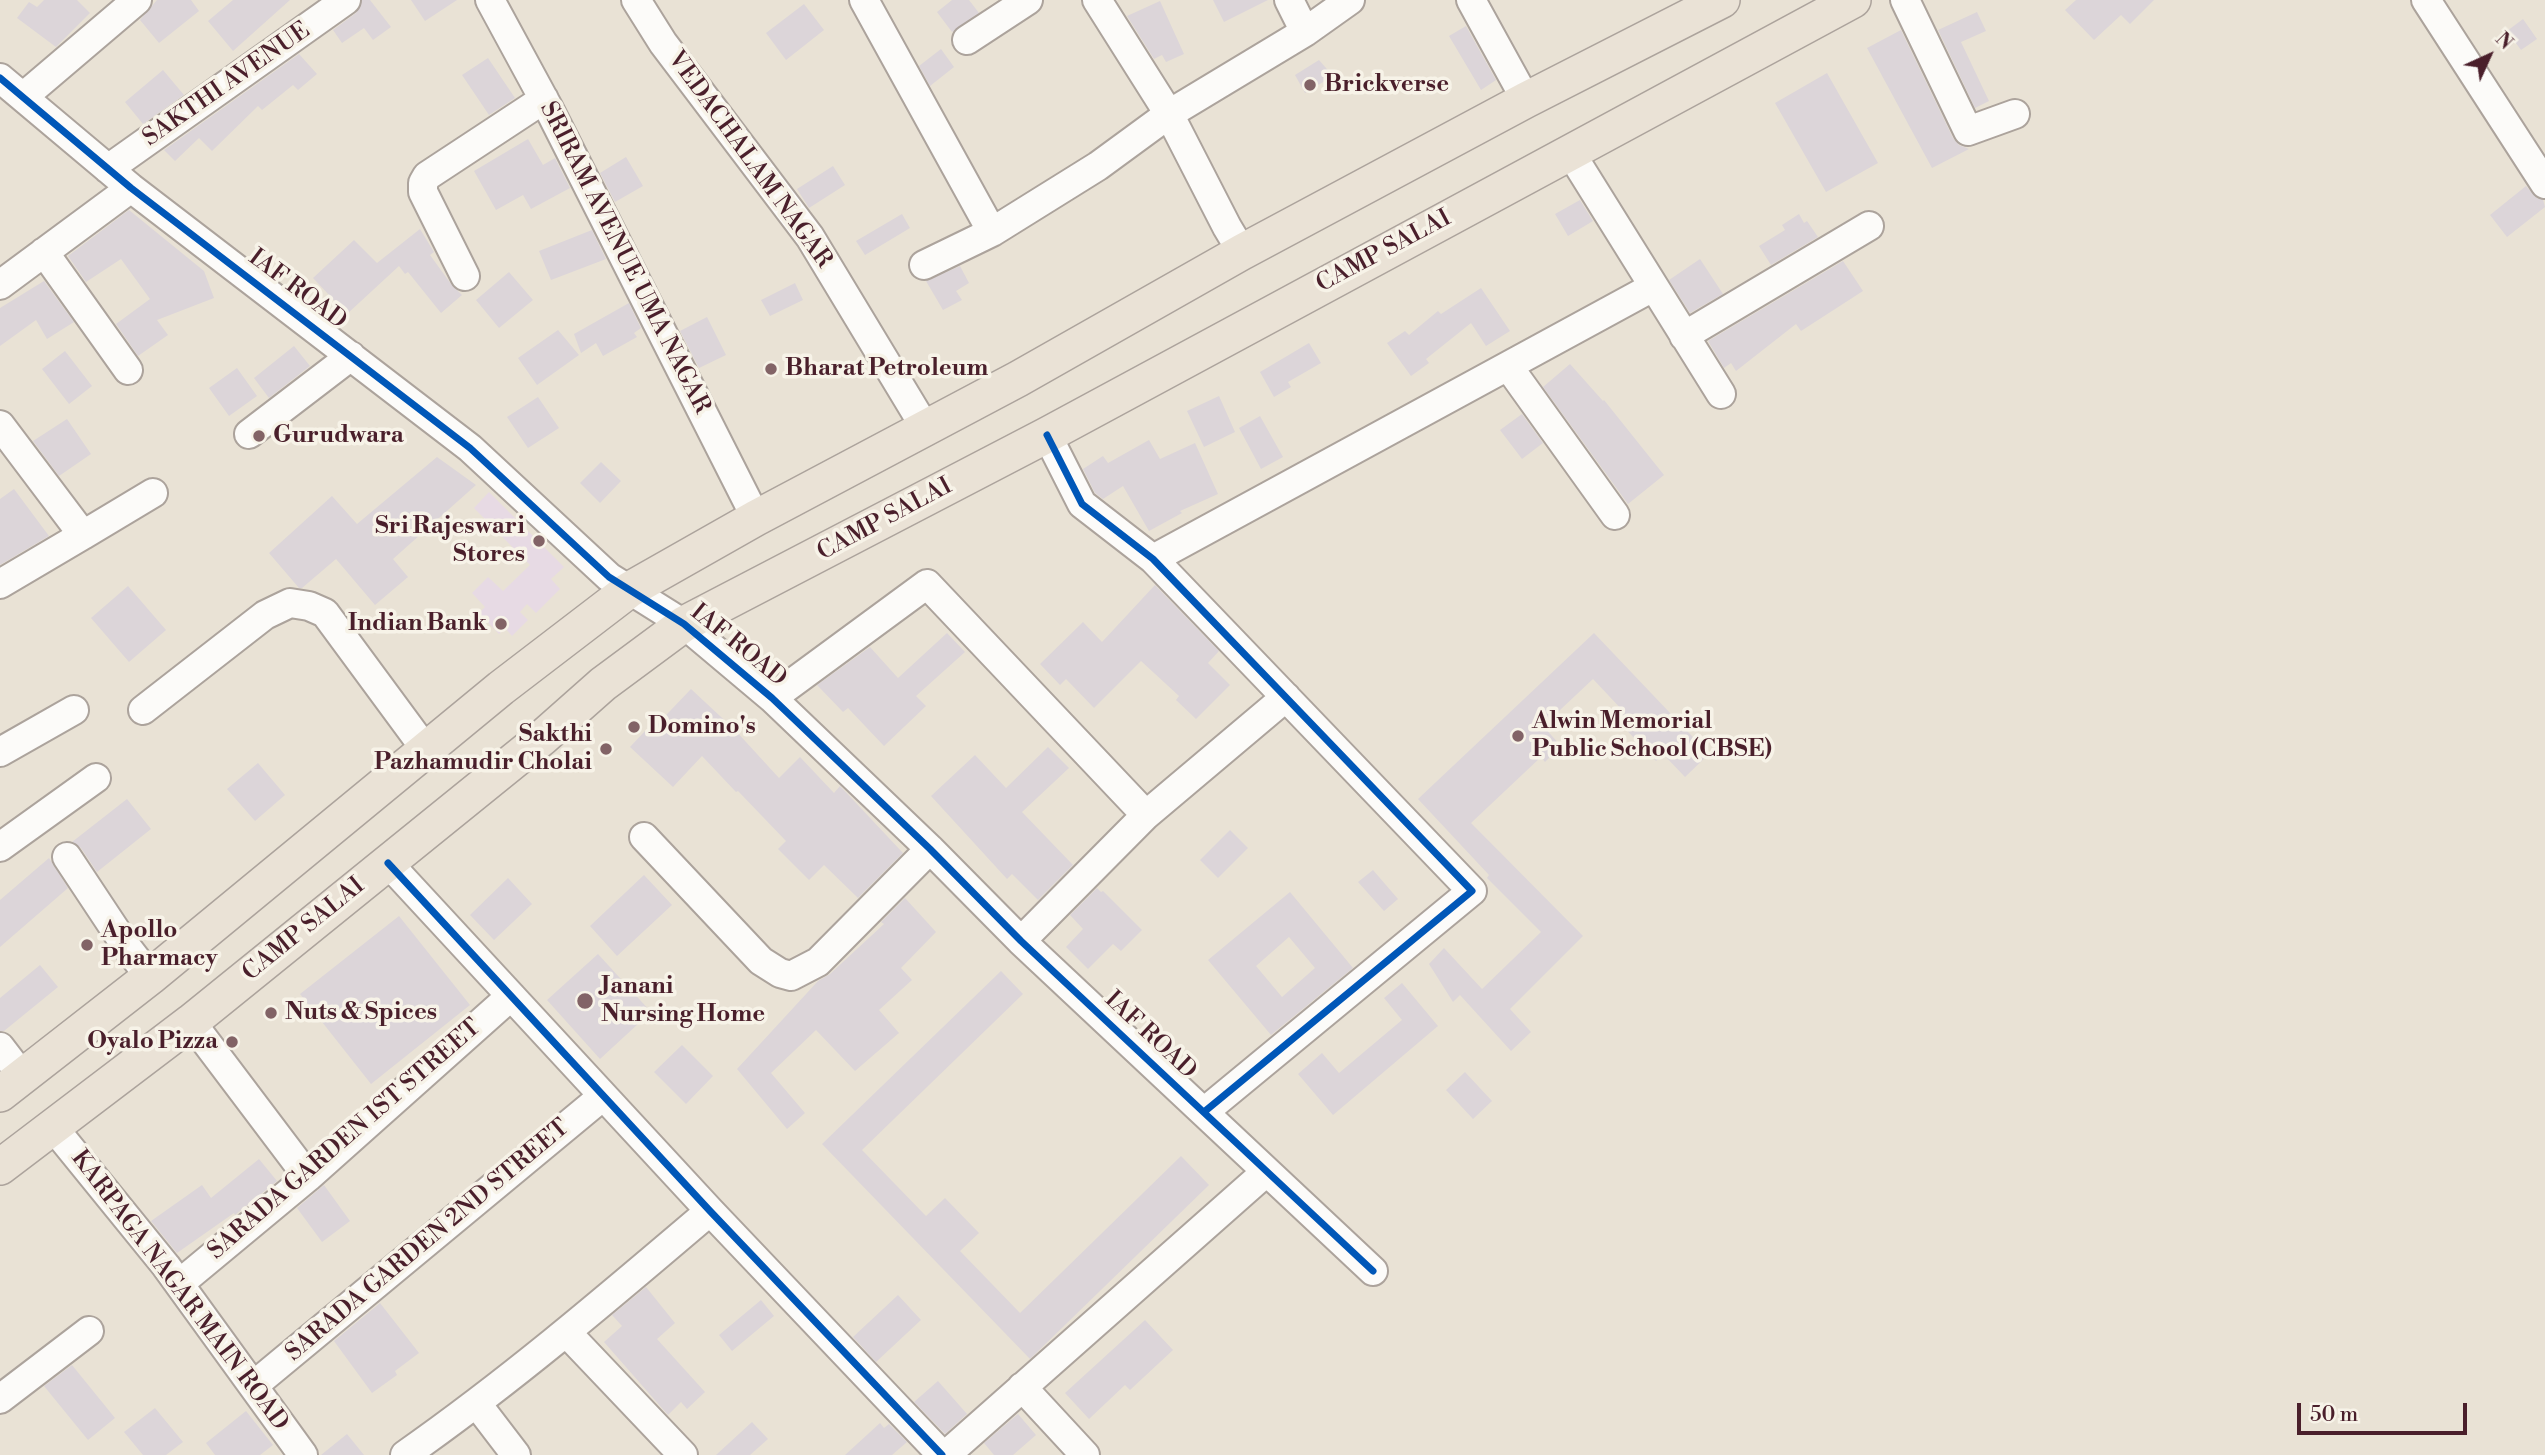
<!DOCTYPE html>
<html>
<head>
<meta charset="utf-8">
<style>
  body { margin:0 }
  #map { position:relative; width:2545px; height:1455px; overflow:hidden; background:#e9e2d5; font-family:"Libre Bodoni",serif }
  canvas { display:block }
  .north { position:absolute; left:2454px; top:21px; width:70px; height:70px; -webkit-text-stroke:5px #f7f3e8; paint-order:stroke; rotate:45deg; font-size:19px; font-weight:700; line-height:28px; text-align:center; color:#4a1f2b }
  .north::after { content:''; display:block; margin:auto; width:24px; height:32px; background:#4a1f2b; clip-path:polygon(50% 0,100% 100%,50% 72%,0 100%) }
  .scale { position:absolute; left:2297px; top:1403px; width:170px; height:32px; box-sizing:border-box; border:4px solid #4a1f2b; border-top:0; padding-left:9px; font-size:21px; line-height:24px; white-space:nowrap; color:#4a1f2b; -webkit-text-stroke:5px #f7f3e8; paint-order:stroke }
</style>
</head>
<body>
<div id="map">
<canvas width="2545" height="1455"></canvas>
<div class="north">N</div>
<div class="scale">50 m</div>
</div>
<script>
const c = document.querySelector('canvas').getContext('2d');
c.lineJoin = 'round';
function fill(path, color) { c.fillStyle = color; c.fill(path, 'evenodd'); }
function trace(path, color, width, dash) { c.strokeStyle = color; c.lineWidth = width; c.lineCap = dash ? 'butt' : 'round'; c.setLineDash(dash || []); c.stroke(path); }
function write(font, color, halo, rows, align = 'center') {
  c.font = font + ' "Libre Bodoni",serif'; c.lineWidth = 7; c.setLineDash([]); c.textBaseline = 'middle'; c.strokeStyle = halo; c.fillStyle = color; for (const [text, x, y, turn = 0] of rows) {
    c.save(); c.translate(x, y); c.rotate((+turn || 0) * Math.PI / 180); c.textAlign = isNaN(turn) ? turn : align; if (halo) c.strokeText(text, 0, 0); c.fillText(text, 0, 0); c.restore();
  }
}
fill(new Path2D(`
  M489,492L564,567L551,579L560,589L536,613L527,604L520,612L528,620L512,636L505,628L499,634L479,613L485,607L472,593L488,577L503,591L530,565L474,508Z`), '#e7dae4');
fill(new Path2D(`
  M44,0H77L90,13L56,47L17,18L29,2L37,7Z
  M157,0H191L199,11L159,43L140,20Z
  M233,0H290L233,51L208,21Z
  M362,0H370L391,27L373,40L364,28L342,43L333,30L356,13Z
  M411,0H457L425,21Z
  M952,0H969L979,13L952,32L937,12Z
  M1213,0H1268L1224,22Z
  M2076,0H2154L2130,24L2121,15L2094,40L2065,10Z
  M1160,1L1184,54L1166,62L1162,55L1154,59L1127,16Z
  M804,4L824,30L786,60L766,33Z
  M1977,12L1986,31L1961,42L1989,101L1975,108L1938,30Z
  M2523,19L2537,39L2521,50L2507,31Z
  M1466,26L1496,80L1481,90L1449,36Z
  M1901,30L1953,138L1959,145L1969,149L1932,168L1867,48Z
  M941,49L954,67L930,86L919,66Z
  M299,54L317,74L298,90L293,85L262,110L258,106L212,151L199,138L175,161L164,150Z
  M488,58L515,98L489,115L462,75Z
  M1319,60L1333,76L1305,93L1295,75Z
  M163,70L184,95L143,124L125,102Z
  M1827,73L1878,163L1826,192L1775,103Z
  M528,139L543,165L555,158L570,188L531,209L523,195L496,210L474,171Z
  M626,157L643,186L615,202L600,173Z
  M833,166L845,185L809,208L797,189Z
  M2526,186L2537,198L2543,200L2545,207L2507,237L2490,215Z
  M1580,200L1593,221L1568,236L1555,214Z
  M129,210L204,271L214,298L157,320L168,335L138,356L116,324L150,299L121,259L86,282L68,256Z
  M902,214L910,228L865,255L856,241Z
  M1799,214L1804,223L1807,221L1818,237L1771,265L1759,246L1785,230L1782,225Z
  M420,229L434,252L430,255L451,284L462,295L441,313L408,272L405,274L399,266L347,314L313,278L354,240L377,263Z
  M592,230L606,259L551,280L539,251Z
  M1700,259L1723,294L1690,313L1669,280Z
  M1843,261L1863,291L1801,331L1796,324L1736,371L1731,363L1724,368L1708,341Z
  M960,266L969,283L956,291L962,300L943,310L926,281Z
  M509,272L533,300L499,328L476,300Z
  M44,281L74,322L47,339L36,320L0,346V308Z
  M795,283L803,300L770,316L761,300Z
  M1481,288L1510,331L1486,346L1471,323L1426,359L1429,363L1411,376L1387,343L1405,331L1409,335L1438,311L1441,314Z
  M629,303L641,328L634,333L637,337L603,356L596,343L581,353L574,334Z
  M707,317L726,355L699,368L680,331Z
  M558,330L579,355L537,385L518,358Z
  M1309,343L1321,363L1288,382L1291,387L1274,397L1260,372Z
  M294,346L310,366L269,398L254,378Z
  M65,351L92,386L69,404L42,369Z
  M1570,364L1603,401L1604,400L1664,475L1628,504L1543,387Z
  M237,368L257,396L229,416L209,388Z
  M1219,396L1235,432L1204,447L1187,411Z
  M538,397L559,428L528,448L507,417Z
  M1522,414L1543,443L1522,459L1500,430Z
  M1260,416L1283,457L1261,469L1239,428Z
  M67,419L91,454L59,476L33,441Z
  M1149,440L1160,459L1195,443L1218,494L1180,511L1182,513L1149,531L1123,486L1103,499L1095,493L1083,469L1103,456L1108,463Z
  M437,457L476,485L393,559L408,577L375,605L336,559L302,588H299L269,553L332,496L357,524Z
  M601,462L621,481L600,503L580,483Z
  M14,489L49,536L0,565V499Z
  M1155,585L1219,651L1208,663L1230,685L1196,719L1176,700L1179,696L1141,661L1094,708L1066,679L1060,685L1040,664L1083,622L1102,642Z
  M128,586L166,630L129,662L91,618Z
  M947,633L965,652L916,696L926,706L884,746L848,708L843,712L817,685L870,647L898,678Z
  M1594,633L1709,754L1685,777L1663,754L1656,761L1617,720L1625,713L1593,679L1543,726L1561,746L1545,762L1541,757L1471,823L1583,936L1510,1009L1531,1032L1511,1051L1460,995L1453,1002L1429,964L1444,948L1482,989L1541,932L1487,878L1489,875L1418,799Z
  M691,689L735,730L779,778L800,757L834,793L840,786L903,853L858,898L824,865L809,880L778,849L786,841L738,791L736,792L702,756L673,787L630,747L645,731L648,734Z
  M1048,747L1069,768L1022,812L1073,865L1038,900L1012,874L1007,879L931,796L975,755L1006,788Z
  M258,763L285,795L255,821L227,789Z
  M127,799L151,829L97,872L81,848L72,842Z
  M1230,830L1248,848L1218,878L1200,860Z
  M49,858L68,888L0,947V900Z
  M1373,870L1398,899L1384,911L1358,882Z
  M644,875L672,905L617,956L590,926Z
  M508,878L532,904L494,940L470,915Z
  M1097,888L1101,892L1103,891L1142,930L1121,951L1113,944L1088,969L1066,947L1083,929L1070,915Z
  M1290,892L1353,968L1271,1035L1208,960ZM1289,937L1315,968L1282,997L1256,966Z
  M905,898L936,932L901,968L912,980L879,1010L899,1033L855,1071L816,1030L771,1073L805,1113L787,1129L737,1069L818,981L830,974L884,924L881,922Z
  M399,916L470,1005L371,1084L300,994Z
  M598,954L651,1012L600,1059L547,1000Z
  M40,965L58,987L4,1031H0V998Z
  M1001,971L1023,994L862,1150L926,1216L945,1198L979,1233L960,1251L1020,1313L1181,1156L1209,1185L1030,1359L822,1144Z
  M1402,983L1438,1026L1333,1115L1298,1074L1322,1053L1339,1073L1402,1020L1384,998Z
  M682,1045L713,1076L686,1104L654,1072Z
  M1465,1072L1492,1101L1473,1119L1446,1090Z
  M259,1159L277,1181L235,1215L234,1213L177,1253L151,1221L202,1185L211,1198Z
  M324,1185L350,1221L322,1242L297,1208Z
  M646,1287L675,1323L657,1339L705,1392L687,1409L681,1402L668,1415L604,1342L622,1326L612,1315Z
  M898,1295L921,1320L876,1362L853,1337Z
  M761,1300L774,1316L732,1351L719,1335Z
  M380,1303L419,1353L395,1371L397,1375L372,1393L334,1341Z
  M1145,1320L1173,1350L1130,1390L1125,1385L1089,1419L1065,1393Z
  M72,1365L115,1418L88,1440L44,1386Z
  M938,1381L967,1414L945,1434L914,1402Z
  M155,1408L183,1442L166,1455H143L124,1432Z
  M246,1411L273,1445L260,1455H215L206,1443Z
  M1018,1414L1036,1435L1013,1455H994L984,1443Z
  M752,1422L768,1439L750,1455H716Z
  M880,1423L884,1428L889,1424L907,1442L892,1455H845Z
  M347,1434L364,1455H321Z`), '#dcd5d9');
const minor = new Path2D(`
  M490,0L548,107L756,518
  M636,0L663,43L810,237L926,429
  M864,0L992,232L1098,166L1169,114L1305,32L1350,0
  M1097,0L1169,114L1227,227L1242,252
  M1289,0L1305,32
  M1471,0L1526,100
  M1905,0L1968,131L2015,114
  M2426,0L2545,184
  M967,40L1028,0
  M0,78L131,188L470,448L609,577L684,624L772,698L930,849L1021,941L1373,1271
  M23,97L137,0
  M1570,152L1721,394
  M108,169L346,0
  M44,252L128,370
  M924,265L992,232
  M465,276L423,192V183L427,176L544,99
  M0,285L131,188
  M1684,336L1869,226
  M1508,366L1615,515
  M0,425L83,535L0,584
  M249,434L351,356
  M1047,435L1082,504L1153,559L1472,891L1204,1112
  M83,535L153,493
  M1153,559L1653,287
  M772,698L927,584L1146,815
  M143,710L265,615L290,603L309,606L325,613L426,750
  M0,752L74,710
  M644,837L761,961L780,973L791,976L818,962L930,849
  M0,847L96,778
  M67,857L126,946L150,977
  M388,863L710,1211L942,1455
  M1021,941L1146,815L1286,697
  M191,1022L308,1177
  M0,1047L23,1077
  M53,1127L166,1266L303,1455
  M179,1284L308,1177L511,996
  M567,1333L683,1455
  M253,1386L603,1096
  M1022,1387L1085,1455
  M0,1399L89,1331
  M477,1404L516,1455
  M405,1455C512,1380 610,1296 710,1211
  M946,1455L1266,1172`);
const major = new Path2D(`
  M0,1094L150,977L501,688L629,590L756,518L1018,379L1242,252L1526,100L1722,0
  M0,1167L191,1022L542,738L603,684L684,624L1047,435L1853,0`);
trace(minor, '#aca39c', 32);
trace(major, '#aca39c', 38);
trace(minor, '#fcfbf9', 28);
trace(major, '#eae2d6', 35);
trace(new Path2D(`
  M0,78L131,188L470,448L609,577L684,624L772,698L930,849L1021,941L1373,1271
  M1047,435L1082,504L1153,559L1472,891L1204,1112
  M388,863L710,1211L942,1455`), '#0057b8', 7);
for (const [x, y, r, color] of [
  [1310,85,7,"#826366"],
  [771,369,7,"#826366"],
  [259,436,7,"#826366"],
  [539,541,7,"#826366"],
  [501,624,7,"#826366"],
  [634,727,7,"#826366"],
  [1518,736,7,"#826366"],
  [606,749,7,"#826366"],
  [87,945,7,"#826366"],
  [585,1001,9,"#826366"],
  [271,1013,7,"#826366"],
  [232,1042,7,"#826366"]
]) { const dot = new Path2D(); dot.arc(x, y, r, 0, 2 * Math.PI); c.fillStyle = color; c.fill(dot); trace(dot, '#f7f3e8', 2.5); }
write('24px', '#4a1f2b', '#f7f3e8', [
  ["SAKTHI AVENUE",227,85,-35],
  ["VEDACHALAM NAGAR",749,160,54],
  ["CAMP SALAI",1384,252,-28],
  ["SRIRAM AVENUE UMA NAGAR",624,258,63],
  ["IAF ROAD",297,290,37],
  ["CAMP SALAI",885,520,-28],
  ["IAF ROAD",738,646,39],
  ["CAMP SALAI",304,930,-39],
  ["IAF ROAD",1150,1036,43],
  ["SARADA GARDEN 1ST STREET",345,1140,-41],
  ["SARADA GARDEN 2ND STREET",428,1241,-40],
  ["KARPAGA NAGAR MAIN ROAD",179,1291,53]
]);
write('bold 24px', '#4a1f2b', '#f7f3e8', [
  ["Brickverse",1324,85],
  ["Bharat Petroleum",785,369],
  ["Gurudwara",273,436],
  ["Sri Rajeswari",525,527,"right"],
  ["Stores",525,555,"right"],
  ["Indian Bank",487,624,"right"],
  ["Alwin Memorial",1532,722],
  ["Public School (CBSE)",1532,750],
  ["Domino's",648,727],
  ["Sakthi",592,735,"right"],
  ["Pazhamudir Cholai",592,763,"right"],
  ["Apollo",101,931],
  ["Pharmacy",101,959],
  ["Janani",601,987],
  ["Nursing Home",601,1015],
  ["Nuts & Spices",285,1013],
  ["Oyalo Pizza",218,1042,"right"]
], 'left');
</script>
</body>
</html>
